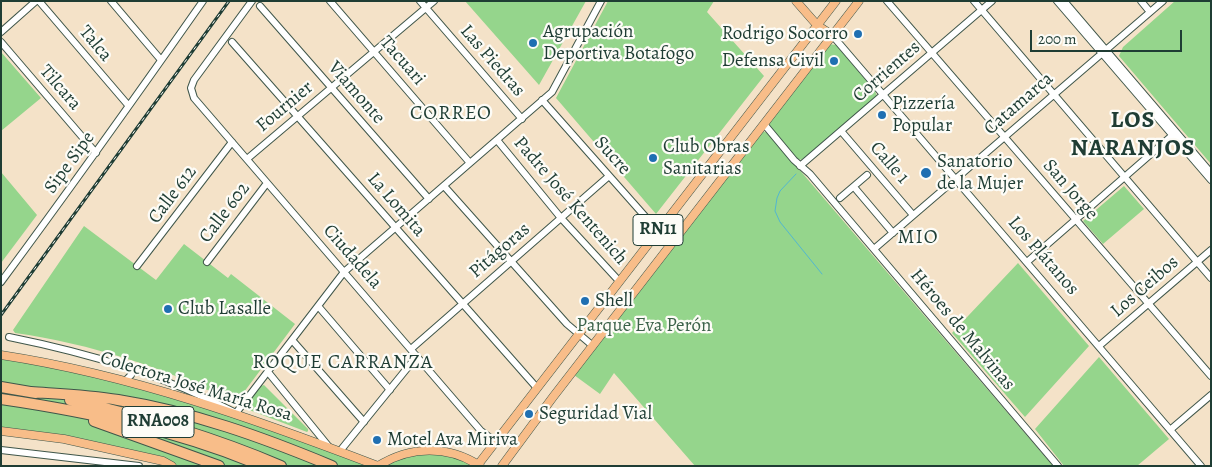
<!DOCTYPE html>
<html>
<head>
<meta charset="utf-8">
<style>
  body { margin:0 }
  #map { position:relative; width:1212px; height:467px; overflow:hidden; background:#f4e2c8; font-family:Alegreya,serif }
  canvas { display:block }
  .frame { position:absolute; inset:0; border:2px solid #1f3d34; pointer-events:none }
  .scale { position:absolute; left:1030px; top:30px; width:152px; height:22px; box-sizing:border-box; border:2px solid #1f3d34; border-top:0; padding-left:6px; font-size:15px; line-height:18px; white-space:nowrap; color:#1f3d34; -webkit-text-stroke:4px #fdfcf7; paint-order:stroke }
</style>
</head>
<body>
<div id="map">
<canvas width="1212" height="467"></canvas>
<div class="frame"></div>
<div class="scale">200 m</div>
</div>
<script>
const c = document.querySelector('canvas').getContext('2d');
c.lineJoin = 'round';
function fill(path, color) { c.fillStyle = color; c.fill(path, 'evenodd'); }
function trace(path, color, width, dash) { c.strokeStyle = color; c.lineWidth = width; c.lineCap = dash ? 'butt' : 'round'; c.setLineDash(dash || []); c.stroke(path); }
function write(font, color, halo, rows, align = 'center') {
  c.font = font + ' Alegreya,serif'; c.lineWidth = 4.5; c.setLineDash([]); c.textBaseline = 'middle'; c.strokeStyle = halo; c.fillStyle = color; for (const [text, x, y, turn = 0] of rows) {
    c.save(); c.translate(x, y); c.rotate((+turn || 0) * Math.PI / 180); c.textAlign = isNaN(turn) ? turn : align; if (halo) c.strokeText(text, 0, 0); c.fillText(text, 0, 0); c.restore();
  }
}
fill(new Path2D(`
  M465,1H586L539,85Z
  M608,1H714L707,12L764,76L656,214L556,98Z
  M1175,1H1211V164L1119,56L1123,47Z
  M829,44L836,45L875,91L877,96L803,160L797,159L770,126L769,121Z
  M1,52L41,98L1,131Z
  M762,131L768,133L1053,466H695L614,373L600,394L574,375Z
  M1,172L37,215L1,263Z
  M1124,186L1144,209L1103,244L1083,221Z
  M84,226L156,280L184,244L228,278L231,274L295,324L235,404C172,369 87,343 15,333L13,330Z
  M1018,263L1089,346L1025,417L952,333Z
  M1,355L126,380L378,465L385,461L439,450L477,466H172L163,461L1,431Z
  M1099,357L1169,439L1137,466H1064L1035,429Z
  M264,385L308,429V431L307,432L244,408L261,386Z`), '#95d58c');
trace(new Path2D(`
  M796,174L780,191L777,198L775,211L780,222L822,274`), '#52b7d0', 1);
const minor = new Path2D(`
  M39,1L128,105
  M111,1L161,60
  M252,1L194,80L191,88L194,98L481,431L496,442
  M330,1L470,163
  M420,1L522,119
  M887,1L1211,376
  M974,1L1211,278
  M1057,1L1211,180
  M1064,1L1211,173
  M1141,1L1150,12
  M260,6L429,199
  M1,32L36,1
  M832,35L1201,466
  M1,42L96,153
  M232,42L537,388
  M542,100L658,231
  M764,124L794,160L810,174L1058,466
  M841,131L913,215
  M497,140L561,218L619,281
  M247,159L434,1
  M800,166L992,1
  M444,186L567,324L593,346
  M854,187L893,233
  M840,198L867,175
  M874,249L1163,1
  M207,262L267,183
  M1027,262L1175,133
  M137,266L232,142
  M1,282C70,189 137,95 203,1
  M318,306L390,390
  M9,337C88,353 164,375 236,413L344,272L552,92L601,1
  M292,340L364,422
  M1099,346L1211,250
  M411,349L609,176
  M268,372L329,447
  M126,380L131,375L132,368
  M1170,430L1211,395
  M1,450L139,466
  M340,451L417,356`);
const major = new Path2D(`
  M796,1L817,25L832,35
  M1,355C132,375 255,419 378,466
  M1,431L64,439L163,461L172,466
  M378,466C410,446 448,445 480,466
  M477,466L836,1
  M502,466L553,397L859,1`);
const highway = new Path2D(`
  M1,387L36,393
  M31,392C60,394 89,395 118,400C193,412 262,437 332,466
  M1,399C90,412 179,431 262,466
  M70,400C142,416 213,437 281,466
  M94,421L219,466`);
trace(minor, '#3f564a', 8);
trace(major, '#3f564a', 9);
trace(highway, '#3f564a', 12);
trace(minor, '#fff', 6);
trace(major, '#f8bd89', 8);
trace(highway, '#f8bd89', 10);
const rail = new Path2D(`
  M1,315L229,1`);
trace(rail, '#1f3d34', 3);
trace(rail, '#fdfcf7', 1, [4]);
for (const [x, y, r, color] of [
  [858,34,5,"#1f6fb2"],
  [533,43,5,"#1f6fb2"],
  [834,61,5,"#1f6fb2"],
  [882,115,5,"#1f6fb2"],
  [653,158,5,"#1f6fb2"],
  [926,173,6,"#1f6fb2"],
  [585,301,5,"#1f6fb2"],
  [168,309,5,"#1f6fb2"],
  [529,414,5,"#1f6fb2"],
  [377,440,5,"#1f6fb2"]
]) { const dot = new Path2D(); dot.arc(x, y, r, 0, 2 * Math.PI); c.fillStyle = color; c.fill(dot); trace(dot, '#fdfcf7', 2); }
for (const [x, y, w] of [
  [658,230,50],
  [158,422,72]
]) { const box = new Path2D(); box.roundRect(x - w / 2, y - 15.5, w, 31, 4); c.fillStyle = '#fdfcf7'; c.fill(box); trace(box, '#1f3d34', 1); }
write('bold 18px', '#1f3d34', null, [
  ["RN11",658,230],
  ["RNA008",158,422]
]);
write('19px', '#1f3d34', '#fdfcf7', [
  ["Agrupación",543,32],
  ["Deportiva Botafogo",543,54],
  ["Rodrigo Socorro",848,34,"right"],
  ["Defensa Civil",824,61,"right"],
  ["Pizzería",892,104],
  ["Popular",892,126],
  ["Club Obras",663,147],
  ["Sanitarias",663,169],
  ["Sanatorio",937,162],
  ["de la Mujer",937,184],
  ["Shell",595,301],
  ["Club Lasalle",178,309],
  ["Seguridad Vial",539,414],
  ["Motel Ava Miriva",387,440]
], 'left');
write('19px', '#1f3d34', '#fdfcf7', [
  ["Talca",95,44,50],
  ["Tacuari",402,61,49],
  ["Las Piedras",492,61,49],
  ["Corrientes",887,72,-41],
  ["Tilcara",60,88,49],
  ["Viamonte",356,93,49],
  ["Catamarca",1019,104,-41],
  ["Fournier",285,107,-40],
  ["Sucre",612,156,48],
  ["Sipe Sipe",70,163,-54],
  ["Calle 1",889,163,49],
  ["San Jorge",1070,190,49],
  ["Calle 612",173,195,-53],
  ["Padre José Kentenich",570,201,49],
  ["La Lomita",396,205,49],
  ["Calle 602",225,213,-53],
  ["Pitágoras",500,251,-41],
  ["Los Plátanos",1043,256,49],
  ["Ciudadela",352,257,49],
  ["Los Ceibos",1145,287,-41],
  ["Héroes de Malvinas",962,330,50],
  ["Colectora José María Rosa",196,387,17]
]);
write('19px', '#3c634a', '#fdfcf7', [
  ["Parque Eva Perón",644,326]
]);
c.letterSpacing = '1px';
write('20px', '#1f3d34', '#fdfcf7', [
  ["CORREO",451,114],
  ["MIO",918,238],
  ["ROQUE CARRANZA",343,363]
]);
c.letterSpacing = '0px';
c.letterSpacing = '1px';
write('bold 24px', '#1f3d34', '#fdfcf7', [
  ["LOS",1133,121],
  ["NARANJOS",1133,149]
]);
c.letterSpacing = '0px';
</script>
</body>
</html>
